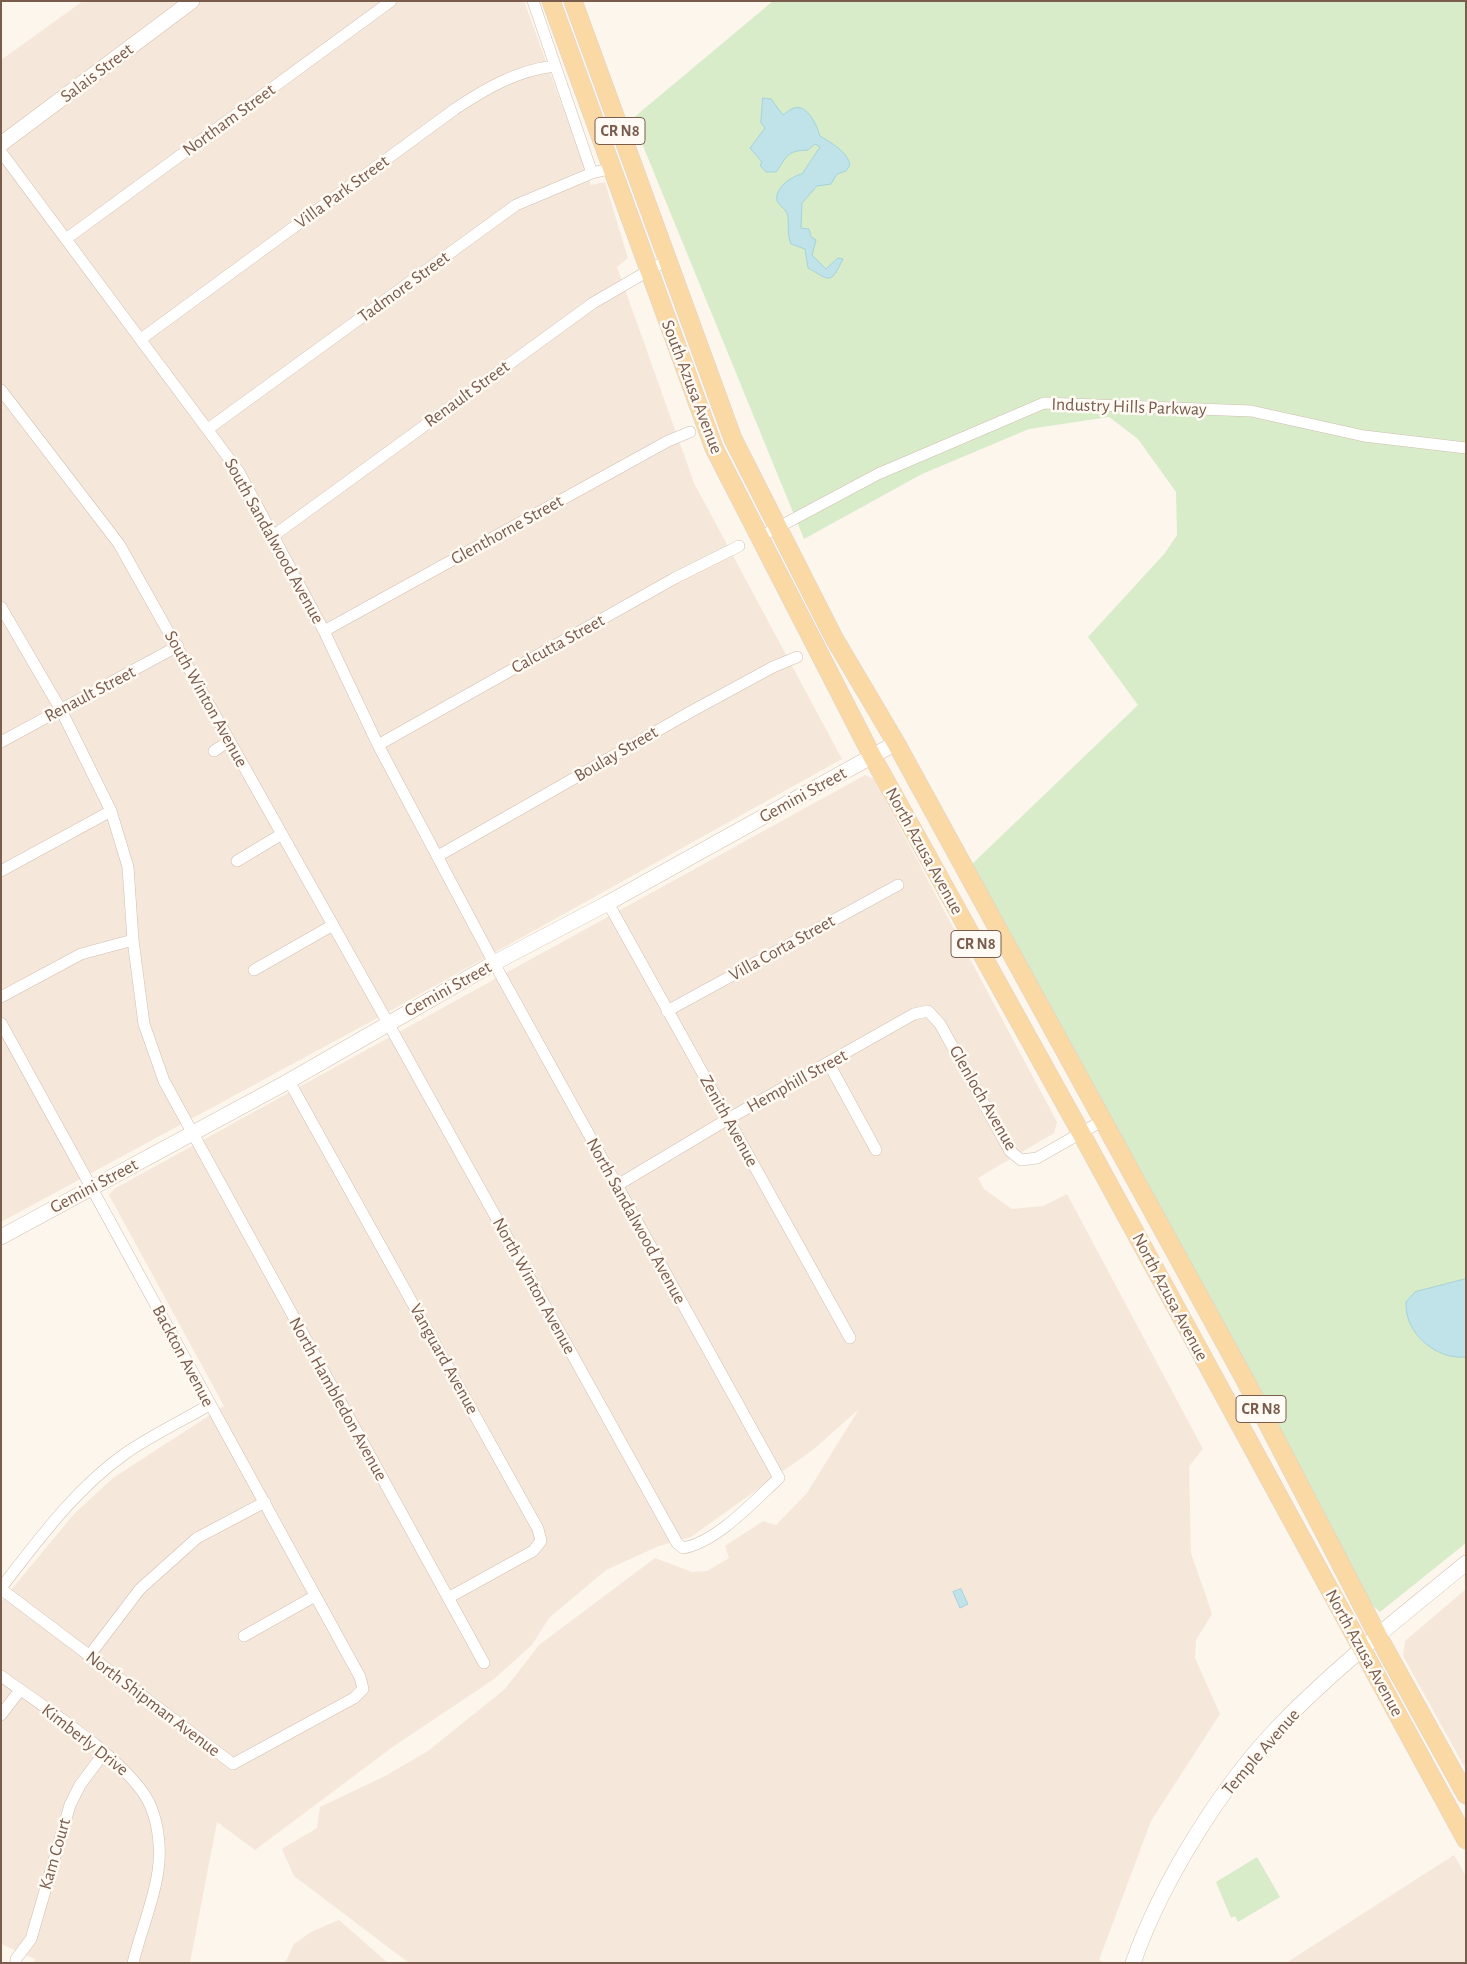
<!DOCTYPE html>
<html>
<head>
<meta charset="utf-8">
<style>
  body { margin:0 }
  #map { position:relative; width:1467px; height:1964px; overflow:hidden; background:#fdf6ec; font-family:"Alegreya Sans",sans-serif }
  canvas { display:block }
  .frame { position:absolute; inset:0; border:2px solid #7a5c4d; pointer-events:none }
</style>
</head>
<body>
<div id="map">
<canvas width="1467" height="1964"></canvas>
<div class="frame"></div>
</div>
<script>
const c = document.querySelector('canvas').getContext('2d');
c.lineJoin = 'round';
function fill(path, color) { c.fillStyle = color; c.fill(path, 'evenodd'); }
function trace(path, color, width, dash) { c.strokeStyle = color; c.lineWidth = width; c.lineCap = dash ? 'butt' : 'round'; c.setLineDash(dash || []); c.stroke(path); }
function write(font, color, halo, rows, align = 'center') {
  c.font = font + ' "Alegreya Sans",sans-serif'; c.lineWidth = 5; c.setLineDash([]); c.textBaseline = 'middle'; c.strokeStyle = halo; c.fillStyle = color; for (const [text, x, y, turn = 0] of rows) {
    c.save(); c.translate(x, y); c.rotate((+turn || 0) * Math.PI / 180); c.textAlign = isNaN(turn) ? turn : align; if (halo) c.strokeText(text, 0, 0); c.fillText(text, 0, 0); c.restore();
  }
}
fill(new Path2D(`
  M83,1H524L591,185L605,182L628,258L617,267L694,483L842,759L370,1022L1,1222V60Z
  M865,775L874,779L1057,1122L1054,1133L978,1178L984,1189L1012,1209L1043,1206L1067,1194L1203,1449L1189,1466L1191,1553L1212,1614L1196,1640L1195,1658L1220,1714L1151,1821L1099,1960L1107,1963H409L294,1876L282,1849L317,1828L320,1807L385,1776L428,1751L505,1689L539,1645L655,1558L692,1572L707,1571L729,1558L725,1546L763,1521L776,1525L807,1493L859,1409L814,1449L691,1537L659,1546L606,1570L549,1618L532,1645L494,1679L394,1746L255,1850L217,1822L190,1963H34L35,1959L1,1944V1602L74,1514L113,1478L224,1406L109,1195L114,1189Z
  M1466,1589V1767L1465,1768L1403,1656L1405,1641Z
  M1454,1855L1466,1876V1963H1286Z
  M339,1920L388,1963H285L294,1944L311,1932Z`), '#f5e8da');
fill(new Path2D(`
  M773,1H1466V1543L1380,1612L1372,1605L971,865L1138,705L1088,637L1165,553L1177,535L1176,492L1138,439L1109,417L1029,429L922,474L804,539L632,119Z
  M1257,1857L1280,1897L1238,1922L1235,1916L1231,1918L1216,1882Z`), '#d8ecc9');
const water = new Path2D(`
  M763,98L771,99L783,115C786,113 790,109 794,108C808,104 817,126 820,136C830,142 848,152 850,165L846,171L837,174L831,184L817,186L802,203L801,228L809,229L811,237L816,240L812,255L826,269L838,258L843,259C830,286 830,280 808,268L805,249L791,244C786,232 790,220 787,213C785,209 779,205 777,201C774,188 792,176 802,174L820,147L815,144L808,150C785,151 788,156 776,172H766L760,165L762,162L750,148L765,128L761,123Z
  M1466,1279V1357C1435,1360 1404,1332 1406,1302L1415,1292Z
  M961,1589L968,1604L960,1608L953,1592Z`);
fill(water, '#bfe3e8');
trace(water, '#a5d3da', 1);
const street = new Path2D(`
  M533,1L592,173
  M1,152L239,472L324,631L378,745L494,963L779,1478C754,1501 717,1542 683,1548L677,1543L388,1023L119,544L1,390
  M66,239L391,1
  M141,339L455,109C485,89 517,70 555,66
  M208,429L516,205L592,173L613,168
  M273,536L593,303L667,260
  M760,537L878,474L1044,403L1251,411L1364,436L1466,448
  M1,607L61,710L111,811L128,867L133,940L144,1024L164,1081L484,1663
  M324,631L668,441L690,432
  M1,742L178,646
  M378,745L675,578L739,546
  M214,751L229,741
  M438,856L692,711L773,667L797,657
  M237,861L282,834
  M1,871L111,811
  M608,903L850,1338
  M254,970L333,925
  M1,997L81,954L133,940
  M667,1011L898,885
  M1,1023L360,1677L363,1689L354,1698L233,1764L1,1589
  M829,1064L876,1150
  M289,1081L538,1529L541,1541L533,1551L448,1598
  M616,1186L728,1119L914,1014L928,1011L940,1024L1010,1151L1021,1160L1037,1158L1102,1121
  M1,1588C39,1539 75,1489 126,1453C152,1435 182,1421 209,1405
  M244,1636L315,1596
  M89,1656L140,1589L197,1538L265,1502
  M1,1676C41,1705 134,1764 151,1807C159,1827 161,1851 158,1871C154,1901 140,1933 133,1963
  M1,1715L20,1690
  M16,1959L31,1939L70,1805L80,1785L104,1753`);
const secondary = new Path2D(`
  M1,144L192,1
  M1,1237L289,1081L494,963L608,903L896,743
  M1133,1963C1161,1883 1221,1786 1280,1725C1337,1666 1403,1615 1466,1563`);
const primary = new Path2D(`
  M551,1L714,448L872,756L1081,1133L1466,1840
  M573,1L733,439L834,638L896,743L1244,1378L1378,1636L1466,1795`);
trace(street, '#d1beb0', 12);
trace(secondary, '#d6c0b0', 16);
trace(primary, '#dad1cd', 19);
trace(street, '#fff', 11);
trace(secondary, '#fff', 15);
trace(primary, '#fbd9a5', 18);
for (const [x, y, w] of [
  [620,131,50],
  [976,944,50],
  [1261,1409,50]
]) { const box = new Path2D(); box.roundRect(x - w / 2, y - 13.5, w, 27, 4); c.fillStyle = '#fffaf3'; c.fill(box); trace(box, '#7a5c4d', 1); }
write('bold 16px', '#7a5c4d', null, [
  ["CR N8",620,131],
  ["CR N8",976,944],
  ["CR N8",1261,1409]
]);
write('18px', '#7a5c4d', '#fffaf3', [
  ["Salais Street",97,73,-37],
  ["Northam Street",229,120,-36],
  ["Villa Park Street",342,192,-36],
  ["Tadmore Street",404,287,-36],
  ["South Azusa Avenue",692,387,69],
  ["Renault Street",467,394,-36],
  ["Industry Hills Parkway",1129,407,2],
  ["Glenthorne Street",507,530,-29],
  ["South Sandalwood Avenue",274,541,61],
  ["Calcutta Street",558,644,-29],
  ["Renault Street",90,694,-28],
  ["South Winton Avenue",206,699,61],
  ["Boulay Street",616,754,-30],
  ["Gemini Street",803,795,-29],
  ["North Azusa Avenue",924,851,61],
  ["Villa Corta Street",782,948,-29],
  ["Gemini Street",448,989,-29],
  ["Hemphill Street",797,1081,-29],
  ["Glenloch Avenue",983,1098,60],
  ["Zenith Avenue",729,1121,61],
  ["Gemini Street",94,1186,-28],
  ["North Sandalwood Avenue",636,1221,61],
  ["North Winton Avenue",534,1286,61],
  ["North Azusa Avenue",1170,1297,62],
  ["Backton Avenue",183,1356,62],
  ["Vanguard Avenue",444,1359,61],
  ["North Hambledon Avenue",338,1399,61],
  ["North Azusa Avenue",1364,1653,61],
  ["North Shipman Avenue",153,1704,37],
  ["Kimberly Drive",85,1740,38],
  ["Temple Avenue",1261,1752,-49],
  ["Kam Court",55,1854,-74]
]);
</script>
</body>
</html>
